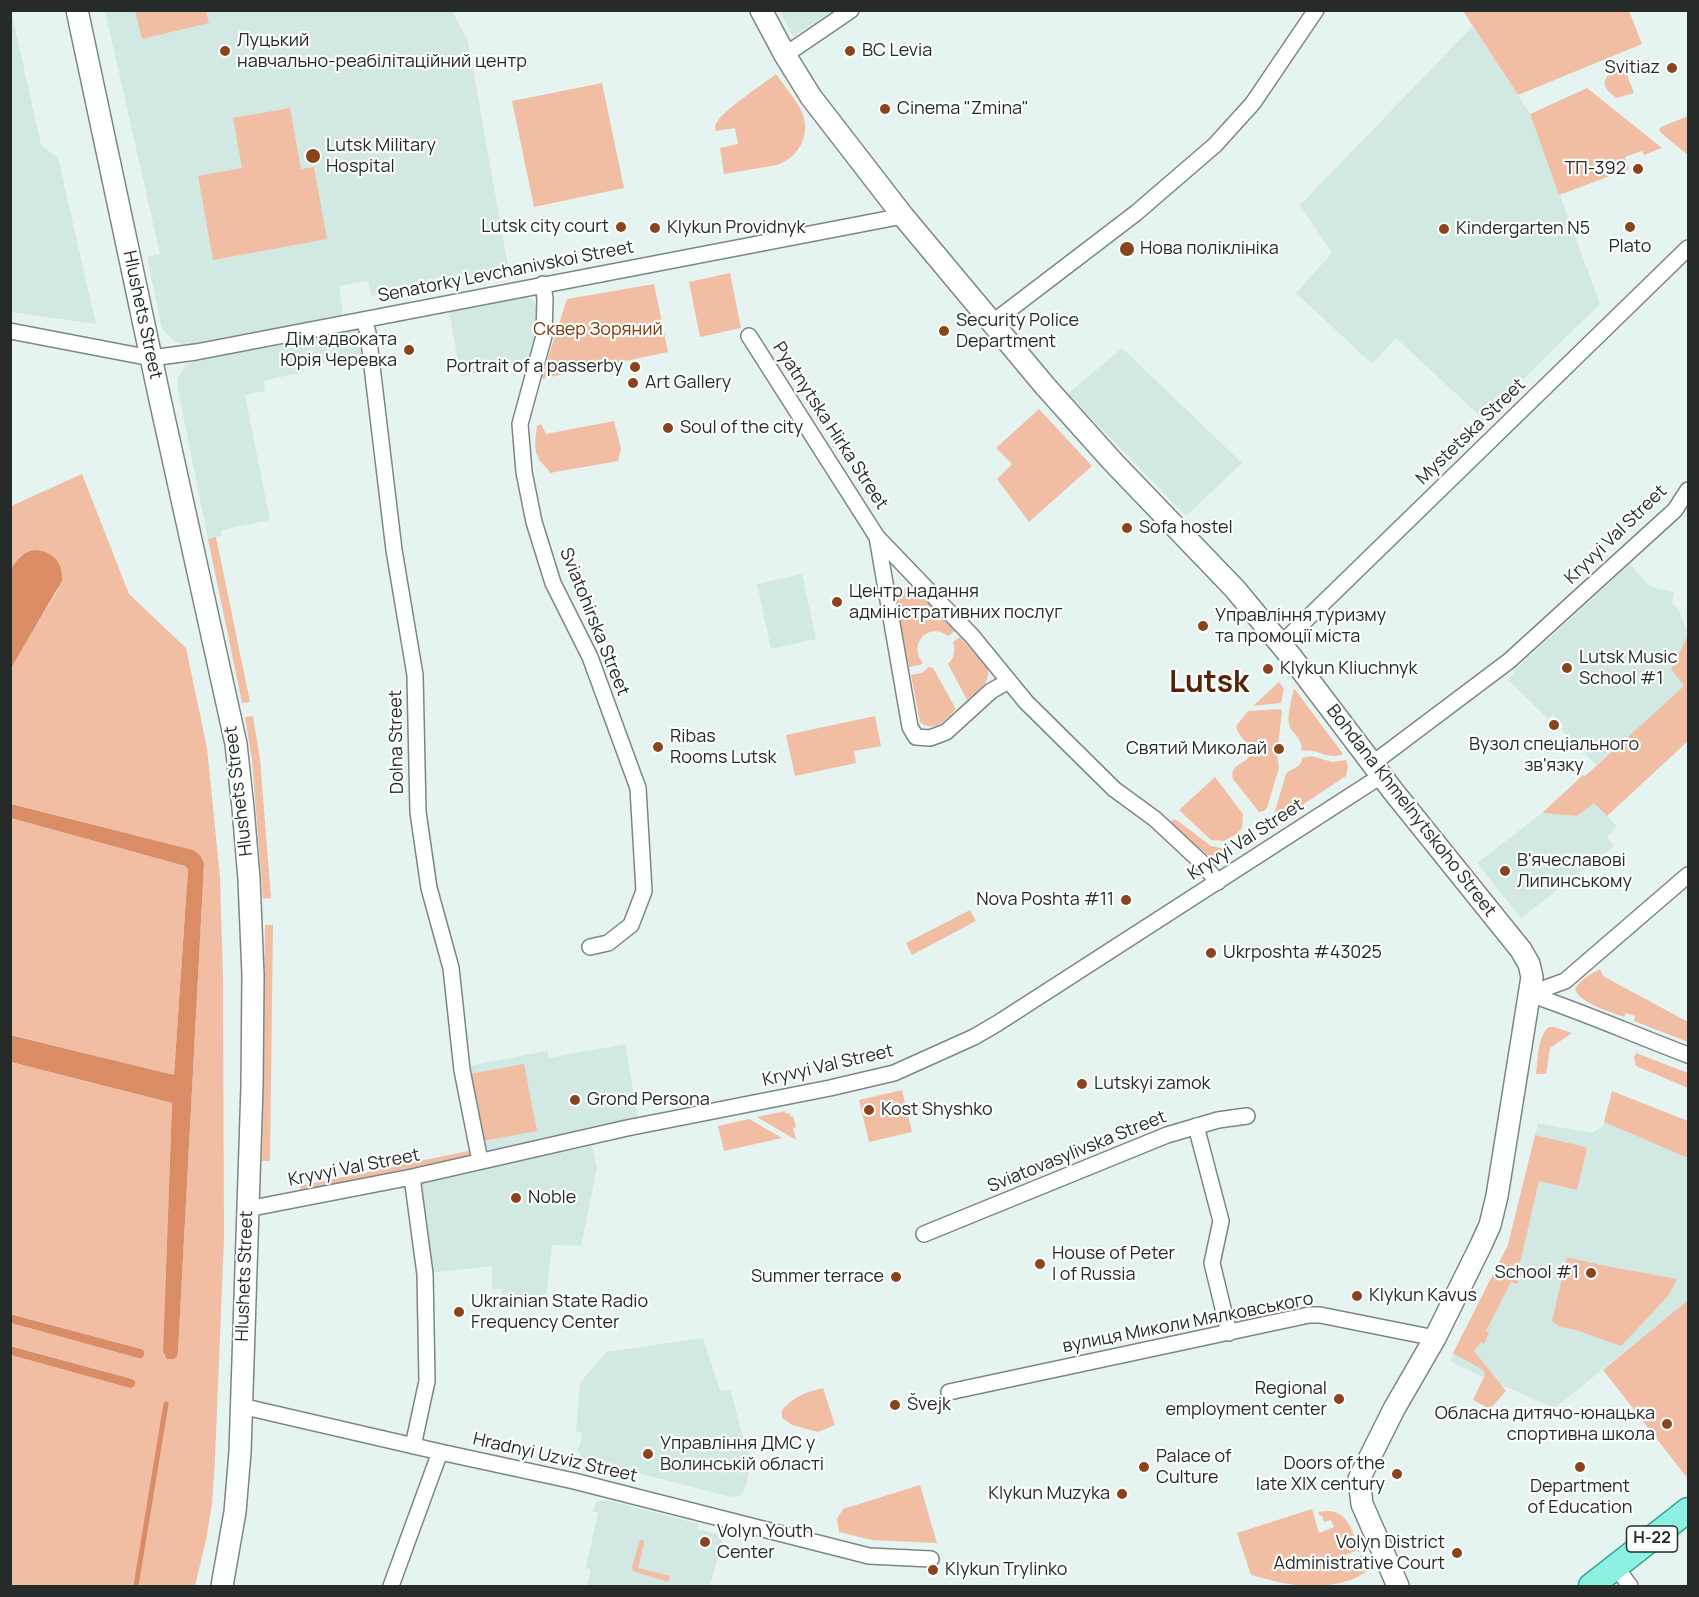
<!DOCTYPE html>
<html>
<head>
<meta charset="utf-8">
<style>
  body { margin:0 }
  #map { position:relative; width:1699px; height:1597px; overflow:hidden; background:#e6f4f1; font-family:Manrope,sans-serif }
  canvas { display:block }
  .frame { position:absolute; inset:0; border:12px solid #262b2a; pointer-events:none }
</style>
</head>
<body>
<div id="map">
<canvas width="1699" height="1597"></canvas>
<div class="frame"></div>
</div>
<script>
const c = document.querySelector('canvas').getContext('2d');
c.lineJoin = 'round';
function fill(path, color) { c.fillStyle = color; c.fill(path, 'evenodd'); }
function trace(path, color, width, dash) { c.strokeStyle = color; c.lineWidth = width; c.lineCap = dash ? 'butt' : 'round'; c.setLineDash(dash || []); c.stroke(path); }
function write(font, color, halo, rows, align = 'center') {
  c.font = font + ' Manrope,sans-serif'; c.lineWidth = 4.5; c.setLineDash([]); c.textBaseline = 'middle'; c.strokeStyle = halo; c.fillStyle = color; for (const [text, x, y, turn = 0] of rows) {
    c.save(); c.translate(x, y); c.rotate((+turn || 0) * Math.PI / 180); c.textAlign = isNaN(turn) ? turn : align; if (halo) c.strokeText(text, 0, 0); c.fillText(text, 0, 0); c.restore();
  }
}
fill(new Path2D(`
  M11,10L41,145L58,158L96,324L11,312Z
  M105,11H452L468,41L509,272L371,296L368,281L339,286L343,315L189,346L175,342L162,329L147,257L160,254Z
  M779,11H834L793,36Z
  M1473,26L1530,114L1600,304L1519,383L1484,420L1396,338L1372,364L1296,293L1332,253L1300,205Z
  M527,297L532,299L536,304L538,336L530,363L461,376L449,312Z
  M359,328L364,355L303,367V372L263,381L265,391L245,395L270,520L221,530L222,536L208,539L178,390V378L185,366L197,359Z
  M1122,348L1242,463L1186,516L1068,394Z
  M1630,564L1646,583L1655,588L1674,592L1672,603L1679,610L1688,635L1671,669L1685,686L1596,765L1561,729L1564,726L1553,715L1548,719L1508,680L1520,665Z
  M802,574L816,639L771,649L757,584Z
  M1594,803L1617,826L1607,837L1614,846L1521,918L1477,863L1542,813L1577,816Z
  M625,1044L638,1119L484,1153L468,1066L547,1051L549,1058Z
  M1604,1122L1688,1158V1300L1555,1408L1478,1375L1450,1361L1508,1245L1538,1123L1592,1133L1603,1126Z
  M592,1146L597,1167L581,1246L552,1245L545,1306L501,1302L502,1289H492V1266L430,1273L418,1183Z
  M703,1338L720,1390L731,1391L742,1434L752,1462L745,1489L740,1496L731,1497L580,1458V1453L577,1452L578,1447H580L582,1433L576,1432L580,1383L606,1352Z
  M606,1500L699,1524L698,1529L724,1536L710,1586H587L591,1570L586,1568L598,1512H593L596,1502Z`), '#d2e8e3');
fill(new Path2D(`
  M135,11H206L209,23L142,39Z
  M1463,11H1629L1642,44L1518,95Z
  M1644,60L1651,61L1655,64L1627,75L1634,93L1617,98C1607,91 1599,84 1610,73Z
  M776,74C784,86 795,98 801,110C812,133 800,157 777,165L724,174L720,148L738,144L735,128L716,131C715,127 714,126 717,122C726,108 762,85 776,74Z
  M602,83L624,188L534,207L512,101Z
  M1587,88L1662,148L1644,155L1642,151L1625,157L1629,169L1559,195L1530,114Z
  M290,108L301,169L314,167L327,239L213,260L198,176L242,168L233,118Z
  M1688,116V155L1661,133L1659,129L1661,127Z
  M730,273L741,328L700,337L689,282Z
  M654,284L668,352L541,379L567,299Z
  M1039,409L1092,466L1029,522L997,479L1012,464L996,448Z
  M614,421L621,449L618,461L550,473C547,467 540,463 538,457C533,448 536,435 537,426L541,424L546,434Z
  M82,474L129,594L186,648L207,748L220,877L223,977L224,1239L215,1459L212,1504L206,1540L195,1586H11V1355L130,1388L135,1381L132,1379L11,1346V1323L138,1358L144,1352L141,1349L11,1314V1062L172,1103L163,1352L164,1356H177L178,1352L204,864C202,857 200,854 193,850L11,804L10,668L59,588L20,556L11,569V506Z
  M216,537L250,702L242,703L208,539Z
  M912,585L955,631L948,636C929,621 907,644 923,663L920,665L909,667L895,594Z
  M1688,635V743H1686L1607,816L1594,803L1577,816L1542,813L1583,775L1585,776L1684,686L1671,669Z
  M960,637L988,669C990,684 978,691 967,700L948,664C954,658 956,651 953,642Z
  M929,667L933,668L956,709C945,720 935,734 920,722L911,675L922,673Z
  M1279,682L1284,689L1281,703L1253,706Z
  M1294,688L1343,754C1329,761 1317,748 1302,751C1301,734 1291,734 1289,724C1287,715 1292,698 1294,688Z
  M1280,709L1282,711L1277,755L1279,768L1267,808L1264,811L1259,812L1233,779C1228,763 1250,764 1251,752C1251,744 1237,736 1236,726L1248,711Z
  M253,716L260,759L271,898L263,899L252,760L245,717Z
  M875,716L881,746L854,751L856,763L795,776L786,735Z
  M1312,756L1332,762L1346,760L1348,766L1346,776L1284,817H1280L1275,811L1286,774C1292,767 1301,769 1302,758Z
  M1215,777L1243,814L1242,828L1235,835L1224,841L1211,840L1179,810Z
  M11,818L185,866L188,870L174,1075L11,1035Z
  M1173,819L1178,821L1211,846L1226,849L1211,858L1170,823Z
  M970,910L976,921L912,955L906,943Z
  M265,925H273L270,1161H262Z
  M1600,969L1603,976L1688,1022V1042L1634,1021L1635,1016L1626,1013L1624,1017C1611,1012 1579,1003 1575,989C1581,979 1590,975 1600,969Z
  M1549,1027H1554L1572,1033L1550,1048L1546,1074H1536C1538,1060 1537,1036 1549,1027Z
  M1636,1053L1688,1073V1088L1636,1066L1634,1058Z
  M524,1064L537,1131L482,1141L469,1074Z
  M902,1090L912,1132L869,1142L859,1100Z
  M1612,1091L1688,1121V1158L1604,1122Z
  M785,1111L786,1114L790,1113V1117L793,1116L796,1127L793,1128L796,1140L757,1117Z
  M749,1119L782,1138L724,1151L718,1126Z
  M1535,1135L1585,1147L1587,1149L1577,1190L1539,1181L1519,1267L1524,1269L1517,1284L1511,1282L1486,1331L1489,1333L1484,1344L1481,1342L1474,1351L1506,1391L1490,1409L1473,1400L1485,1375L1483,1370L1453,1353L1508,1245Z
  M473,1150L474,1155L301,1191L300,1186Z
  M1567,1257L1601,1265L1677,1279L1668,1296L1621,1346L1576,1330L1560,1327L1552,1321Z
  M1688,1300V1479L1603,1370Z
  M823,1388L835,1425L818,1432L792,1425L782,1418V1410C795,1396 804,1393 823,1388Z
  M920,1485L937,1543L872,1540L839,1532L837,1519L843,1509Z
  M1312,1509L1319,1533L1334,1527L1331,1520L1324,1522L1322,1515L1320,1516L1318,1512C1348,1506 1351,1529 1360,1551L1358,1552L1357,1550L1339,1558L1342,1565L1360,1558V1556L1362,1555L1367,1570C1362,1576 1356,1578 1347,1581C1312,1592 1285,1584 1251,1575L1237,1533Z
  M640,1540H643L644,1544L638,1568L670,1576L668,1582L633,1571L632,1567Z`), '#f1bea4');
fill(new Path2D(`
  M34,550C53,551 63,562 62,581L11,668V569C17,559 22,553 34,550Z
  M11,804L193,850C200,854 202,857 204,864L178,1352L177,1356L174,1359H167L163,1352L172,1103L11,1062L10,1035L174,1075L188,870L185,866L11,818Z
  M10,1314L141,1349L144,1351V1355L142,1358H138L11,1323Z
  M10,1346L132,1379L135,1381V1385L133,1387L130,1388L11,1355Z`), '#da8d65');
trace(new Path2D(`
  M136,1586L166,1404`), '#da8d65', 5);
const minor = new Path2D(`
  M785,55L851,10
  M543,284L545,299L544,336L520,424L524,472L534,522L553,583L590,657L638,788L644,891L631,925L608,943L590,947
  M364,320L368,333L394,550L415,675L418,812L429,888L451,968L462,1070L480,1161
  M992,323L1136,213L1215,145L1253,103L1316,10
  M10,331L151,358L196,352L903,216
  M749,336L877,537L972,636L1026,702L1114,789L1155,819L1200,861L1218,882
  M877,537L910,727L916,737L930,738L946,732L991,691L1009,681
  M1281,644L1688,248
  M1372,764L1509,661L1675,510L1688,490
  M1529,994L1565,981L1688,875
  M1529,994C1583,1012 1635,1035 1688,1055
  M1196,1126L1221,1221L1212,1263L1229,1333
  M412,1177L425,1274L427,1381L413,1446
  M247,1209L412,1177L627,1128L830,1088L894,1073L974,1037L998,1023L1381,776
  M924,1234L1167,1135L1218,1120L1247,1116
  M949,1392L1309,1315H1320L1435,1338
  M241,1406L440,1452L574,1481L869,1556L931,1559
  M1616,1567L1630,1586
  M391,1586L440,1452`);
const secondary = new Path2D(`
  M77,10L159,395L236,744L243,808L249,879L253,975L252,1086L240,1452L235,1512L222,1586
  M761,10L785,55L811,97L903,216L1045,386L1113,462L1235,589L1293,659L1393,791L1521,950L1529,964L1532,977L1497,1196L1490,1225L1481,1245L1435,1338L1394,1409L1359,1479L1362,1504L1398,1586`);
const primary = new Path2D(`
  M1591,1586L1688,1510`);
trace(minor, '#7b8784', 18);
trace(secondary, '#7b8784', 24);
trace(primary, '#36a696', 27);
trace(minor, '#fff', 15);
trace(secondary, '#fff', 21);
trace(primary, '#8cf1e3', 24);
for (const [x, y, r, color] of [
  [225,51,6,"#8a441c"],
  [850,51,6,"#8a441c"],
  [1672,68,6,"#8a441c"],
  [885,109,6,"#8a441c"],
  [313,156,8,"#8a441c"],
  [1638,169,6,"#8a441c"],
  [621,227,6,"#8a441c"],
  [1630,227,6,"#8a441c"],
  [655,228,6,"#8a441c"],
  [1444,229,6,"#8a441c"],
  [1127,249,8,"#8a441c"],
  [944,331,6,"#8a441c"],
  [409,350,6,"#8a441c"],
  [635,367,6,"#8a441c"],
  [633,383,6,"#8a441c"],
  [668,428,6,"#8a441c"],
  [1127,528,6,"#8a441c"],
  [837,602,6,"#8a441c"],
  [1203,626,6,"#8a441c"],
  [1567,668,6,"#8a441c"],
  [1268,669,6,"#8a441c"],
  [1554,725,6,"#8a441c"],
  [658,747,6,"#8a441c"],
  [1279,749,6,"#8a441c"],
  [1505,871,6,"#8a441c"],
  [1126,900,6,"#8a441c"],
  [1211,953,6,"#8a441c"],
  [1082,1084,6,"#8a441c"],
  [575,1100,6,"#8a441c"],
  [869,1110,6,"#8a441c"],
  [516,1198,6,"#8a441c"],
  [1040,1264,6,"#8a441c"],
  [1591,1273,6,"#8a441c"],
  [896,1277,6,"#8a441c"],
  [1357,1296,6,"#8a441c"],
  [459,1312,6,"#8a441c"],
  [1339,1399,6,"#8a441c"],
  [895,1405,6,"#8a441c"],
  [1667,1424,6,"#8a441c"],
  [648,1454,6,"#8a441c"],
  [1144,1467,6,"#8a441c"],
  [1580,1467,6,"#8a441c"],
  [1397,1474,6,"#8a441c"],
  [1122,1494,6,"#8a441c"],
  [705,1542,6,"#8a441c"],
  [1457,1553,6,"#8a441c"],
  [933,1570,6,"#8a441c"]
]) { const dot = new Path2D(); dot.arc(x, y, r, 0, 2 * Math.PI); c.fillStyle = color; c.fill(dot); trace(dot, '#fcfefe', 2); }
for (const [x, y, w] of [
  [1652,1539,51]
]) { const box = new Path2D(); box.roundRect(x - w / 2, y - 13, w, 26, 4.5); c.fillStyle = '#fcfefe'; c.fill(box); trace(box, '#262b2a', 1.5); }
write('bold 16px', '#262b2a', null, [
  ["Н-22",1652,1539]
]);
write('18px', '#262b2a', '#fcfefe', [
  ["Луцький",237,41],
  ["навчально-реабілітаційний центр",237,62],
  ["BC Levia",862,51],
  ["Svitiaz",1660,68,"right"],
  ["Cinema \"Zmina\"",897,109],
  ["Lutsk Military",326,146],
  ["Hospital",326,167],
  ["ТП-392",1626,169,"right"],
  ["Lutsk city court",609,227,"right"],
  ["Klykun Providnyk",667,228],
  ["Kindergarten N5",1456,229],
  ["Plato",1630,247,"center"],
  ["Нова поліклініка",1140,249],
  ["Security Police",956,321],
  ["Department",956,342],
  ["Дім адвоката",397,340,"right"],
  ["Юрія Черевка",397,361,"right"],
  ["Portrait of a passerby",623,367,"right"],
  ["Art Gallery",645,383],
  ["Soul of the city",680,428],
  ["Sofa hostel",1139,528],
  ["Центр надання",849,592],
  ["адміністративних послуг",849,613],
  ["Управління туризму",1215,616],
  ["та промоції міста",1215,637],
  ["Lutsk Music",1579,658],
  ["School #1",1579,679],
  ["Klykun Kliuchnyk",1280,669],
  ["Ribas",670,737],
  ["Rooms Lutsk",670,758],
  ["Вузол спеціального",1554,745,"center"],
  ["зв'язку",1554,766,"center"],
  ["Святий Миколай",1267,749,"right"],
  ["В'ячеславові",1517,861],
  ["Липинському",1517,882],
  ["Nova Poshta #11",1114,900,"right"],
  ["Ukrposhta #43025",1223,953],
  ["Lutskyi zamok",1094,1084],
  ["Grond Persona",587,1100],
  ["Kost Shyshko",881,1110],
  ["Noble",528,1198],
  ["House of Peter",1052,1254],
  ["I of Russia",1052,1275],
  ["School #1",1579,1273,"right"],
  ["Summer terrace",884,1277,"right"],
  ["Klykun Kavus",1369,1296],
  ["Ukrainian State Radio",471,1302],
  ["Frequency Center",471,1323],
  ["Regional",1327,1389,"right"],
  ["employment center",1327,1410,"right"],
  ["Švejk",907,1405],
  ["Обласна дитячо-юнацька",1655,1414,"right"],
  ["спортивна школа",1655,1435,"right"],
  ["Управління ДМС у",660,1444],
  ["Волинській області",660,1465],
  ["Palace of",1156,1457],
  ["Culture",1156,1478],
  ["Doors of the",1385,1464,"right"],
  ["late XIX century",1385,1485,"right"],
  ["Department",1580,1487,"center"],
  ["of Education",1580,1508,"center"],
  ["Klykun Muzyka",1110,1494,"right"],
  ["Volyn Youth",717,1532],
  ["Center",717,1553],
  ["Volyn District",1445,1543,"right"],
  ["Administrative Court",1445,1564,"right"],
  ["Klykun Trylinko",945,1570]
], 'left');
write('18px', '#262b2a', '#fcfefe', [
  ["Senatorky Levchanivskoi Street",506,272,-11],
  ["Hlushets Street",142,315,78],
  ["Pyatnytska Hirka Street",830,426,57],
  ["Mystetska Street",1471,432,-44],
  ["Kryvyi Val Street",1616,535,-44],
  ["Sviatohirska Street",594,622,68],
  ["Dolna Street",397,742,-91],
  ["Hlushets Street",239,791,-97],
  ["Bohdana Khmelnytskoho Street",1411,811,52],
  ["Kryvyi Val Street",1246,840,-33],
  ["Kryvyi Val Street",828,1066,-13],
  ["Sviatovasylivska Street",1077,1152,-22],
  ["Kryvyi Val Street",354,1168,-11],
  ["Hlushets Street",245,1276,-88],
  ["вулиця Миколи Мялковського",1188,1323,-11],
  ["Hradnyi Uzviz Street",555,1458,13]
]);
write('18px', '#7d3708', '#fcfefe', [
  ["Сквер Зоряний",598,330]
]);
write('bold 30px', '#532407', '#fcfefe', [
  ["Lutsk",1209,684]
]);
</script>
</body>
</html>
